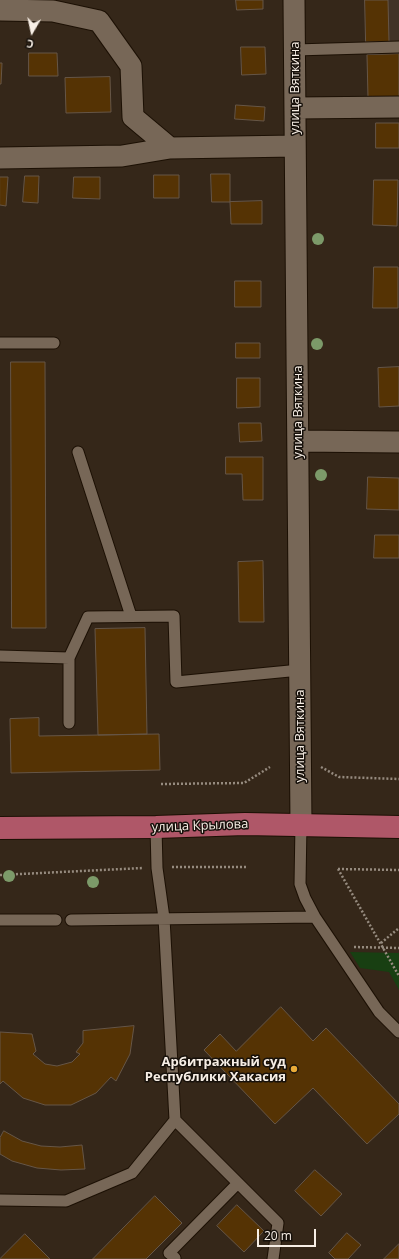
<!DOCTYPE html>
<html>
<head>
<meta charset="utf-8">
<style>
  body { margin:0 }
  #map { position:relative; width:399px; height:1259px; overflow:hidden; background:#352719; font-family:"Open Sans",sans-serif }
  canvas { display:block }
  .north { position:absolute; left:12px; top:12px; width:40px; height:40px; -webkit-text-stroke:3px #17110b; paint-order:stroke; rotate:189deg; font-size:11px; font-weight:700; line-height:16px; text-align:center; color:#f7eee5 }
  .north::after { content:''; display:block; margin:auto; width:14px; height:18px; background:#f7eee5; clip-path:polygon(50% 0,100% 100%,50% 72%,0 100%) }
  .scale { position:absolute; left:257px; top:1229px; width:59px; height:18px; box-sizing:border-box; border:2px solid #f7eee5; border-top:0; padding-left:5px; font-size:12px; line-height:14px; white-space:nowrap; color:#f7eee5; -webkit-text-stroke:3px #17110b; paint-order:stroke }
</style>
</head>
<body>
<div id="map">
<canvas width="399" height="1259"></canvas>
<div class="north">С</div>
<div class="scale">20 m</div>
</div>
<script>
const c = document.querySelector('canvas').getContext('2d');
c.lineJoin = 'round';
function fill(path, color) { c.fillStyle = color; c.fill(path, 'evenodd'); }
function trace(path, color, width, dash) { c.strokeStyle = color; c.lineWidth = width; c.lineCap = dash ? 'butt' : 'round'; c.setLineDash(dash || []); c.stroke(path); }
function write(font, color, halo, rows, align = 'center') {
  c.font = font + ' "Open Sans",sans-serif'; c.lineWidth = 3; c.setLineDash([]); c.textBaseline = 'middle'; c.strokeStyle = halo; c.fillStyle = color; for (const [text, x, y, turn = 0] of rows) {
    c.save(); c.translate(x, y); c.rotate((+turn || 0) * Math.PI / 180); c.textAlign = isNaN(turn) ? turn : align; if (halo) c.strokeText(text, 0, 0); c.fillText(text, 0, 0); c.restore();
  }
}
fill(new Path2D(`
  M365,0H399V97L368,98Z`), '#413226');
fill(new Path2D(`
  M350,952L399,953V990L389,972L360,968Z`), '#183f12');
const building = new Path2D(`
  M236,0H263V9L237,10Z
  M365,0H388L389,42H366Z
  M241,47H265L266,74L242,75Z
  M29,53H57L58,76H29Z
  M399,54V97L368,98L367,55Z
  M0,63H2L1,84H0Z
  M110,77L111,112L66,113L65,78Z
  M236,105L265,107L264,121L235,119Z
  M376,123H399V148H376Z
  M211,174H230V202H212Z
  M154,175H179V198H154Z
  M25,176H39L38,203L23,202Z
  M0,177H8L6,206L0,205Z
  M74,177H100V199L73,198Z
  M374,180H398L397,226L373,225Z
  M262,201V224H231L230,202Z
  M374,267H398V308H373Z
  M235,281H261V307H235Z
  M236,343H260V358H236Z
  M11,362H45L46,628H12Z
  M399,367V406L379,407L378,368Z
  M237,378H260V407L237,408Z
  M239,423H261L262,441L240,442Z
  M226,457H263V500H243L242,474H226Z
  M368,477L399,478V510L367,509Z
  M375,535H399V558H374Z
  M263,561L264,622H239L238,562Z
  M145,628L147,734L98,735L95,629Z
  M39,718V736L159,734L160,770L11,773L10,719Z
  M281,1007L313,1041L326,1028L399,1104V1114L367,1144L313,1088L275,1124L204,1050L220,1034L236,1051Z
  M134,1026L130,1054L116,1081L111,1077L96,1093L71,1105H45L23,1098L3,1081L0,1084V1032L32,1034L36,1051L33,1054L45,1064L57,1066L72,1062L80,1054L76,1052L83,1043V1031Z
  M4,1131L22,1141L41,1146L60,1147L82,1145L85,1169L61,1170L37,1168L12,1161L0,1154V1138Z
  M315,1170L342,1194L321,1216L295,1191Z
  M155,1196L182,1223L146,1259H93Z
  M237,1205L264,1231L244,1252L217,1226Z
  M347,1233L361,1245L348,1259H335L329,1253Z
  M25,1234L50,1259H0Z
  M399,1244V1259H384Z`);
fill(building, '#553304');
trace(building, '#665647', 1);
const service = new Path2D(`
  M295,50L399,47
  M0,343H54
  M78,452L131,616
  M0,656L69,658L88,617L174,616L176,682L300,670
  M69,658V723
  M301,824L300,884L305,898L315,917L379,1012L399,1032
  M0,920H56
  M71,920L315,917
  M175,1120L278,1223L273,1259
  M0,1200L66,1201L132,1173L175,1120L164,918L157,868L156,827
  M175,1258L169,1253L238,1183`);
const minor = new Path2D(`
  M294,0L301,824
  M0,10L53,11L99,21L131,66L133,117L170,148L295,146
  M295,108L399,107
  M0,158L122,156L170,148
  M299,441L399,442`);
const primary = new Path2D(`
  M0,828L156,827L245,824L399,827`);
trace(service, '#1c1004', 13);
trace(minor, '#1c1004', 23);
trace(primary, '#1c1004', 24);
trace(new Path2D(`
  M321,767L339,777L399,779
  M161,784L244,783L270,767
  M172,867H246
  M338,869L399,976
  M338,869L399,870
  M0,875L143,868
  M381,943L399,928
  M354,947L399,948`), '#968b7f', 2.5, [2, 2]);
trace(service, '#776757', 11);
trace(minor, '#776757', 21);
trace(primary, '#af5768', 22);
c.fillStyle = '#7c9a69';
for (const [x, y] of [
  [318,239],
  [317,344],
  [321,475],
  [9,876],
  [93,882]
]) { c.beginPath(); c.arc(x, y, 6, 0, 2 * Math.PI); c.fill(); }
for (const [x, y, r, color] of [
  [294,1069,4,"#e9ab38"]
]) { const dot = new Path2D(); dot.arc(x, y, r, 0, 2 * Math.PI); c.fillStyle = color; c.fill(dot); trace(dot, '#17110b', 1.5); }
write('13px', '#f7eee5', '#17110b', [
  ["улица Вяткина",295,88,-90],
  ["улица Вяткина",298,412,-90],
  ["улица Вяткина",300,736,-90],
  ["улица Крылова",200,826,-2]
]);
write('bold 13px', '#f7eee5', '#17110b', [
  ["Арбитражный суд",286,1062],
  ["Республики Хакасия",286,1077]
], 'right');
</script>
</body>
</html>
